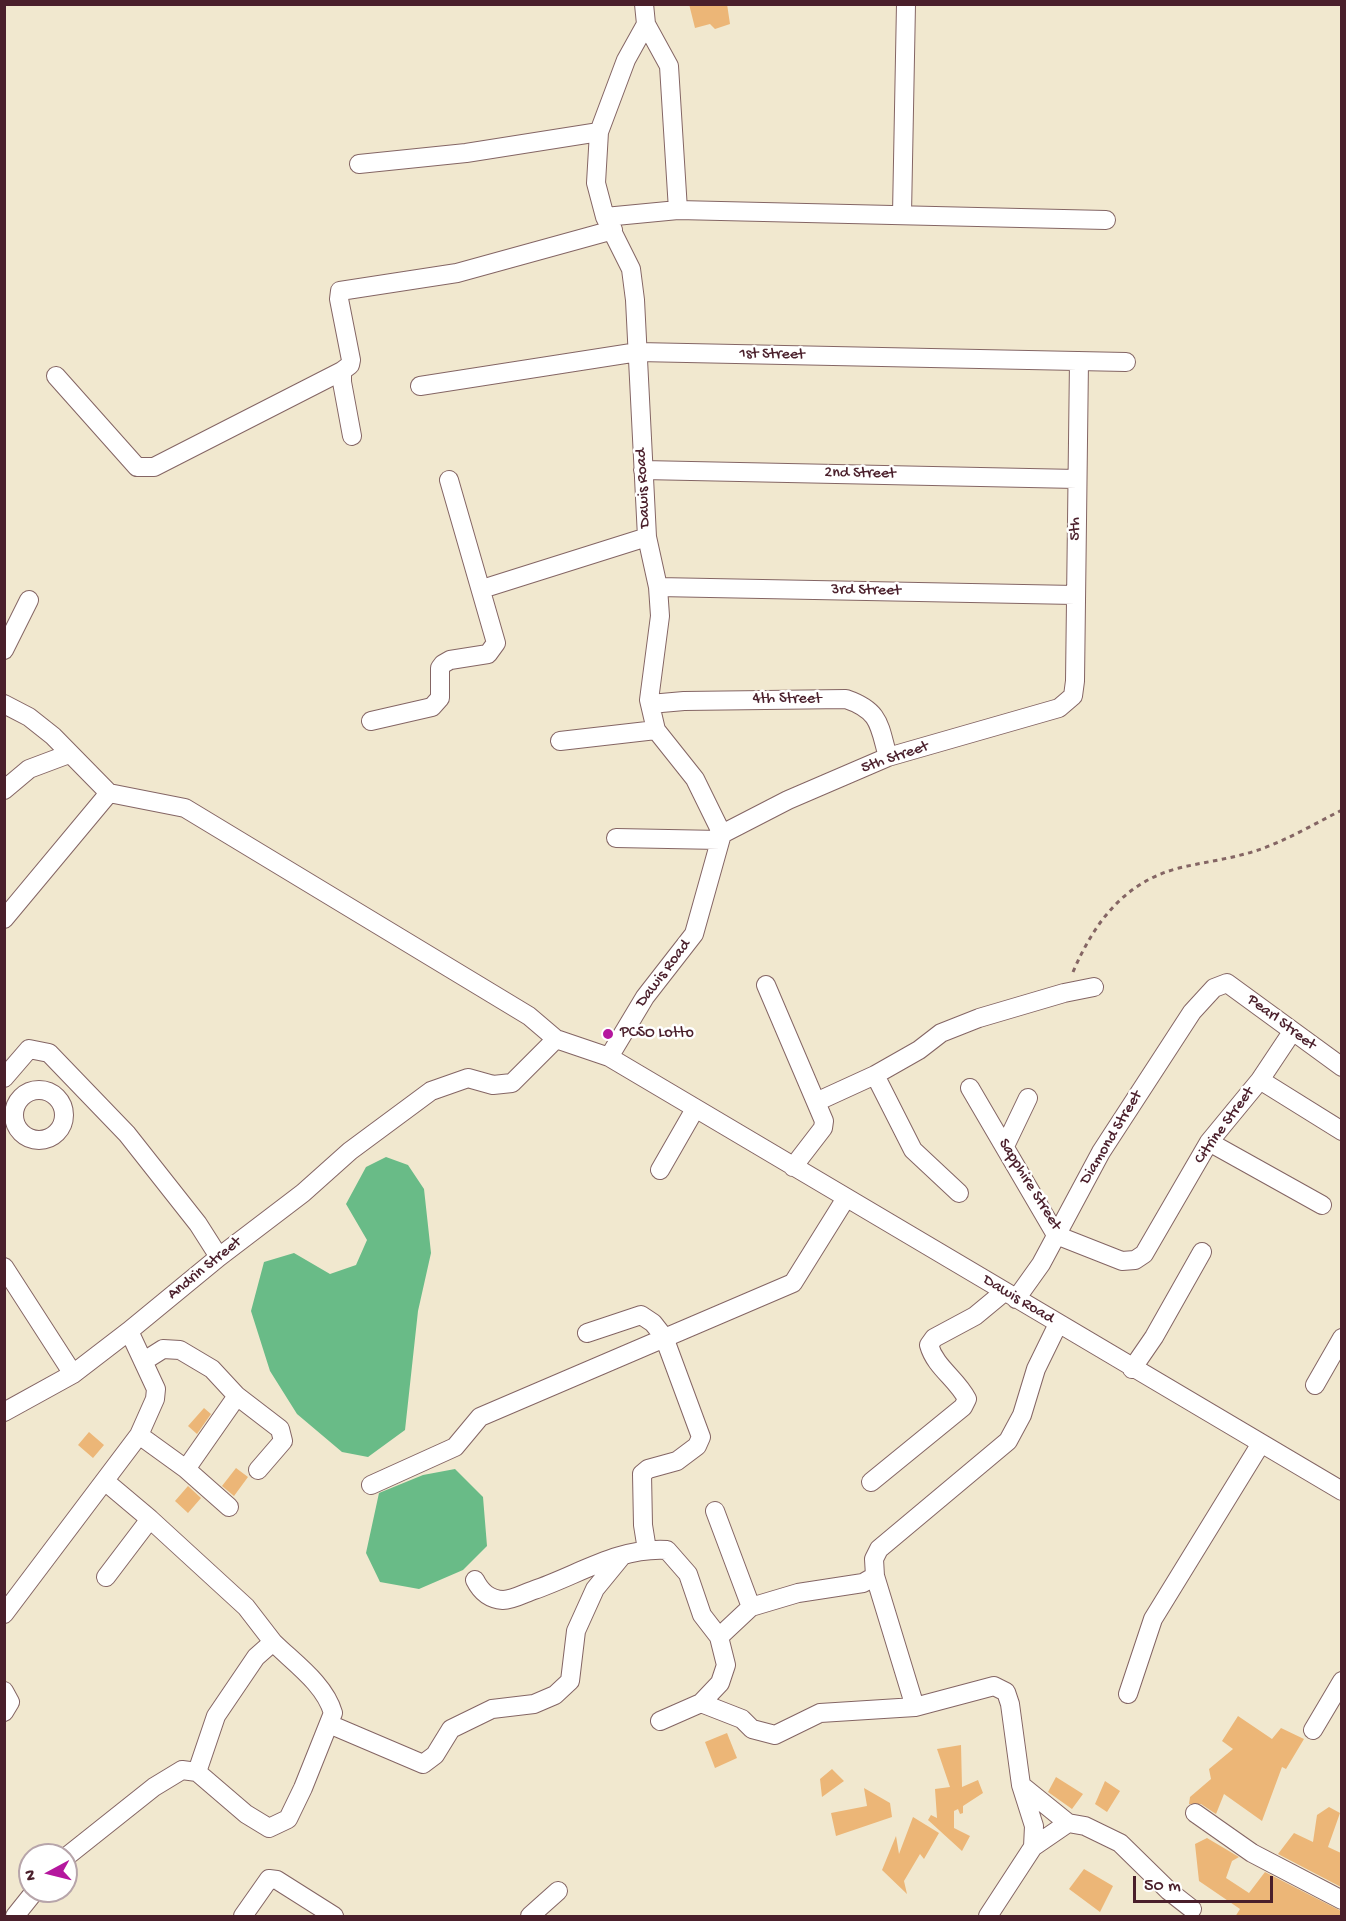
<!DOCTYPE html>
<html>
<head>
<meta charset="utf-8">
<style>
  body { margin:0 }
  #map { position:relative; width:1346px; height:1921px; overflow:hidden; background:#f1e8cf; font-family:"Gochi Hand",sans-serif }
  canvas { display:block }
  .frame { position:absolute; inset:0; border:6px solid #4a1f2b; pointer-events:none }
  .north { position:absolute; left:18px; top:1843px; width:60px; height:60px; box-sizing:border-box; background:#fff; border:2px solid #b7a5aa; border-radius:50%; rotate:263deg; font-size:16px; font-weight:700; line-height:24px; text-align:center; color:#4a1f2b }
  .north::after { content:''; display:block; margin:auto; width:21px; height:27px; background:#b5179e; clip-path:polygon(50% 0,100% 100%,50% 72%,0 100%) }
  .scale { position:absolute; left:1133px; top:1876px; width:140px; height:27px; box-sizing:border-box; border:3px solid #4a1f2b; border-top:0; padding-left:8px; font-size:18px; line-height:21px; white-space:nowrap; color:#4a1f2b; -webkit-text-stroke:4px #fff; paint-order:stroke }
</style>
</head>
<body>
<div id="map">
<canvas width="1346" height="1921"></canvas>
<div class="frame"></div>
<div class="north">N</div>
<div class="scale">50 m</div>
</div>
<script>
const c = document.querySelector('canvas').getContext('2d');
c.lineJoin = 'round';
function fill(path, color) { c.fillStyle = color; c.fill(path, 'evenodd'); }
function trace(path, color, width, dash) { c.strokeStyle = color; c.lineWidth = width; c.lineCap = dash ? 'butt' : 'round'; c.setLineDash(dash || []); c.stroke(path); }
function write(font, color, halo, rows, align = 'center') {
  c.font = font + ' "Gochi Hand",sans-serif'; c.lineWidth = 5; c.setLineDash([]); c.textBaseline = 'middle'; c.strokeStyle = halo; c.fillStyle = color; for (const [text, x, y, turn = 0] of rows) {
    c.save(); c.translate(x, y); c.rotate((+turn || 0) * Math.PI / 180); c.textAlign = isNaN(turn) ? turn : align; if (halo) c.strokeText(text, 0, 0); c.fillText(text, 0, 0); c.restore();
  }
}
fill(new Path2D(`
  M386,1157L408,1165L424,1189L431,1253L418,1311L405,1430L368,1457L342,1452L297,1414L270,1371L251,1311L264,1262L294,1253L330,1274L356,1265L367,1240L346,1204L366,1167Z
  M455,1469L483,1497L487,1546L463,1570L419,1589L380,1582L366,1553L379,1493L423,1475Z`), '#69bb87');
fill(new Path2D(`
  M689,4H727L730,24L715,29L710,24L695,28Z
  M204,1408L211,1414L197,1434L188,1426Z
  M89,1432L104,1445L93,1458L78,1445Z
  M236,1468L248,1477L234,1496L222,1486Z
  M188,1486L201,1498L188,1513L175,1501Z
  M1238,1716L1272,1739L1281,1728L1304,1739L1286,1769L1282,1767L1262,1821L1224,1794L1216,1814L1201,1804H1189L1190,1797L1211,1779L1209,1769L1233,1749L1222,1741Z
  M727,1733L737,1758L715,1768L705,1742Z
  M961,1745L962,1787L978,1780L983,1793L963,1806V1813L960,1814L958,1809L954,1811V1828L970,1836L962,1851L928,1820L931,1815L937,1818L935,1789L950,1787L937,1749Z
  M832,1769L844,1781L822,1797L820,1779Z
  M1056,1777L1083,1794L1072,1809L1048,1792Z
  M1105,1781L1120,1791L1107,1812L1095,1804Z
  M864,1788L890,1803L892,1817L836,1836L831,1813L867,1806Z
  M1329,1807L1340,1813L1328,1847L1341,1853V1887L1278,1854L1294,1833L1313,1842L1317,1815Z
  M913,1817L939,1833L924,1859L920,1854L904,1881L907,1894L882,1870L896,1836L899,1854Z
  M1207,1838L1239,1857L1232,1861L1226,1878L1249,1893L1265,1872L1341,1911V1917H1235L1240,1909L1199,1881L1195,1844Z
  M1084,1869L1113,1886L1100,1912L1069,1889Z`), '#ecb677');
const minor = new Path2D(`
  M646,24L669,66L678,210
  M359,164L466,153L599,132
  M902,214L906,4
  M605,217L678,210L1106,220
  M56,376L137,467H154L342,371
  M420,386L638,352L1126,362
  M352,436L342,382V371L350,365L351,360L339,299L340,291L457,273L613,230
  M643,470L1077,479
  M658,587L1075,595
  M482,589L647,537
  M4,650L29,600
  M4,704L29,717L53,736L109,793L185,808L529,1016L556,1039L609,1057L1342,1491
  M650,704L684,701L846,699C881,711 879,726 888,757
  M371,721L432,707L440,698V668L443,664L450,660L488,654L496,643L449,480
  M560,741L656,730
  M4,790L29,769L69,754
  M722,834L788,800L888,757L1059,708L1073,696L1075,681L1079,361
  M616,838L720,840
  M4,919L109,793
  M766,985L824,1121L823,1128L793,1167
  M609,1057L645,997L694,934L722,834L695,779L656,730L649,700L660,616L658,587L647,537L635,300L631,269L605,217L596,183L599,132L626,60L646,24L644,4
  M875,1075L913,1150L959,1193
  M4,1078L29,1049L49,1053L127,1134L198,1224L219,1257
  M1260,1080L1342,1131
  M970,1088L1056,1235L1122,1261L1135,1260L1144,1254L1209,1142L1260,1080L1292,1032
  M14 1115a25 25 0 1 1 50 0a25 25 0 1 1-50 0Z
  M816,1102L875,1075L919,1050L941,1033L979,1018L1064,993L1094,987
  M1209,1142L1322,1205
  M1005,1146L1028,1098
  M660,1170L695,1109
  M4,1267L73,1374
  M1016,1299L1041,1264L1101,1152L1192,1012L1214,988L1227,983L1342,1067
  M587,1333L641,1315L653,1323L664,1337L701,1437L697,1446L677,1461L648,1469L642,1474L643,1525L647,1550
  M144,1361L163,1349L180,1350L212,1369L237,1396L280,1429L283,1441L258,1470
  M1132,1369L1154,1337L1202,1252
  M1315,1385L1342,1338
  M4,1412L73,1374L129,1331
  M139,1435L186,1469L229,1507
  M186,1469L237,1396
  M106,1482L150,1519L246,1607L273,1642
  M871,1482L963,1407L967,1399C957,1379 935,1367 929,1345L934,1338L975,1316L1004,1292
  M371,1485L455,1447L480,1417L793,1283L846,1198
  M715,1511L751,1607
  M106,1577L150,1519
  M475,1580C481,1592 489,1599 503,1600C513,1600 525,1593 534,1590C578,1575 619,1547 667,1550L688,1574L702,1615L719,1637L726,1665L720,1683L701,1703L660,1721
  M4,1614L139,1435L155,1399L156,1389L129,1331L219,1257L303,1193L350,1151L431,1091L468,1078L493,1085L512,1083L556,1039
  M719,1637L751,1607L798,1593L863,1583L875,1576
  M4,1691L10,1702L4,1712
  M1128,1694L1153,1619L1260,1445
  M701,1703L742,1719L752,1729L775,1735L820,1713L915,1707L994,1686L1006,1692L1010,1704L1021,1785L1034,1826L1033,1847
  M915,1707L875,1576L874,1559L879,1549L1008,1441L1022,1415L1036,1369L1058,1324
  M329,1724L423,1764L435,1755L451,1729L492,1709L534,1704L555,1695L570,1681L576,1631L595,1589L622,1556
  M1313,1730L1342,1681
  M1021,1785L1068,1823L1085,1826L1120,1843L1169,1891L1192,1909
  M1195,1813L1252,1853L1342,1900
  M66,1857L154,1787L182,1770L197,1772L246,1814L269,1828L288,1819L303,1788L333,1713C325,1684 293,1662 273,1642L256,1657L216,1716L197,1772
  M15,1916L35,1891
  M243,1916L269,1879L277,1880L334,1916
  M530,1916L558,1891
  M988,1916L1033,1847L1068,1823`);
trace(minor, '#846564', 20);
trace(new Path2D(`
  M1073,972C1094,923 1124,882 1179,868C1204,862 1230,859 1255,851C1284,842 1314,824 1342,810`), '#846564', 3, [4.5, 4.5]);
trace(minor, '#fff', 18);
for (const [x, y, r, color] of [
  [608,1034,6,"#b5179e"]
]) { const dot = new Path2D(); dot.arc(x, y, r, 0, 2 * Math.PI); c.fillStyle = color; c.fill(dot); trace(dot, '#fff', 2); }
write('16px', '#4a1f2b', '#fff', [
  ["1st Street",772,355,1],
  ["2nd Street",860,474,1],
  ["Dawis Road",644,488,-93],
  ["5th",1076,529,-89],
  ["3rd Street",866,591,1],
  ["4th Street",787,700],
  ["5th Street",895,758,-19],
  ["Dawis Road",664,974,-53],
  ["Pearl Street",1281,1023,37],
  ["Citrine Street",1225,1126,-54],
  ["Diamond Street",1112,1138,-59],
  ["Sapphire Street",1029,1185,58],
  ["Andrin Street",205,1269,-39],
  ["Dawis Road",1018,1300,31]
]);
write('16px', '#4a1f2b', '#fff', [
  ["PCSO Lotto",620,1034]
], 'left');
</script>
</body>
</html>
